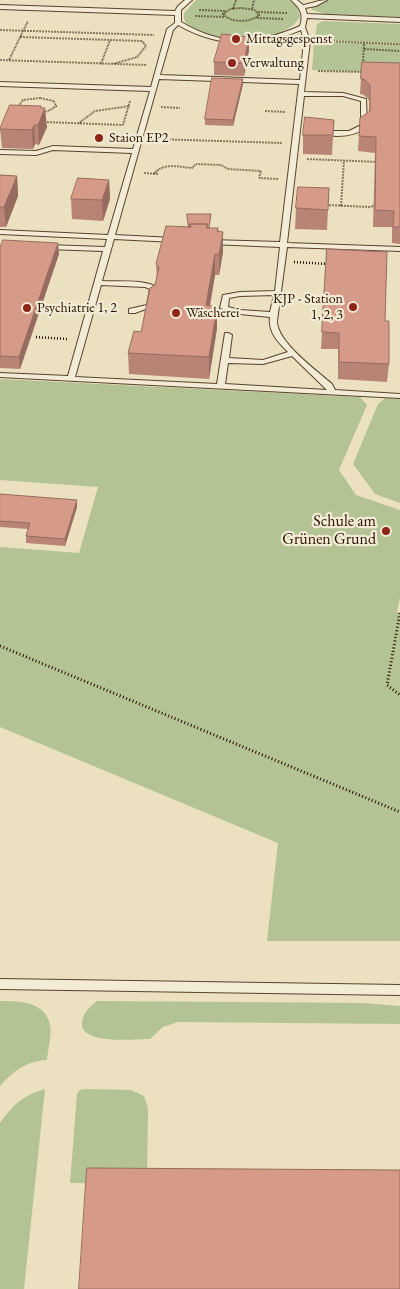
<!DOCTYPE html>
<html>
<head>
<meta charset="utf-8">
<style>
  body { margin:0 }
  canvas { display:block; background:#ebe0bf }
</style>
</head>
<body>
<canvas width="400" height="1289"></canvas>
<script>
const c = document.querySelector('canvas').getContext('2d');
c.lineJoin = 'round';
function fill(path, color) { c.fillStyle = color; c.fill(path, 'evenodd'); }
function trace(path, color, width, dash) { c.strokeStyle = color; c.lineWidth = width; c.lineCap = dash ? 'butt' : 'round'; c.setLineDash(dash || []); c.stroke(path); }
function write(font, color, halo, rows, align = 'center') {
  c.font = font + ' "EB Garamond",serif'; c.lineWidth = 4.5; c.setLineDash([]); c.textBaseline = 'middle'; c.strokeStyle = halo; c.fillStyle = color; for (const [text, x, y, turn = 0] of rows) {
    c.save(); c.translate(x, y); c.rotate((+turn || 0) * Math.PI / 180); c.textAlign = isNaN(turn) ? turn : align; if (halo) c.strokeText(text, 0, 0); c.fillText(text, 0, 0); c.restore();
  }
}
fill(new Path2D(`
  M196,0H289L296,6L300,16C285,50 178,46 184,13Z
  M328,0H400V17L325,14L312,10L311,7Z
  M323,21L400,24V43L315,40L317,24Z
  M314,42L400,44V73L312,70Z
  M0,379L360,397L367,405L339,470L356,495L400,510V598L397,612L400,613V941H267L278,843L0,727V547L79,553L98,487L0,480Z
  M385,398L400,399V503L375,494L353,464L378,404Z
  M0,1001C19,1001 44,1001 50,1024C52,1034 48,1049 47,1060C26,1061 14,1071 0,1086Z
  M97,1001L364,1003L400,1006V1024L178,1022L163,1027L150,1039C135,1039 82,1045 82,1024C82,1013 89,1008 97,1001Z
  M45,1089L24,1289H0V1123C14,1104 22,1096 45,1089Z
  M85,1089L131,1090L144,1096L148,1108L147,1184L70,1183L77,1094L80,1090Z`), '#b4c394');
const service = new Path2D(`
  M185,0H192L181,10V22C221,46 257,45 300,26C304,14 300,8 291,0H297L303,5C311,4 318,0 327,0L316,6L305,8L307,14L400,18V22L307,18L305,27L310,41L304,92L343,93L366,99L367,126C355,138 335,137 319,134L318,133L321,131H349L361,125V101L343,96H304L287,243L400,247V251L287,247L277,321C277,342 316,370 332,384L335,390L400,394V398L0,377V373L68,376L103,251L47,249L43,247L47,245L105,247L107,239L0,234V230L108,235L132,153L53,150L36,155L0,154V150L36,151L53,146L133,149L150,91L0,86V82L151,87L167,29L175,23V15L0,9V5L175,11L178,6ZM178,25C218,48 260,48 301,30L304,41L300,80L160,75L173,30ZM159,79L299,84L280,242L211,240L207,242L211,244L280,247L275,291L240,292L223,295L220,308L240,314L270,317C268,332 278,342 288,352L263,360L229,358L232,335L228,333H225L217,384L75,377L101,285L145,287L150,289L147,305L129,309V313H135L154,306L158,288C146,279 118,282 102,281L114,239L174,242L178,240L174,238L115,235ZM274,295L270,312L240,310L228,307L229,298L240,296ZM292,356L327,390L225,384L228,363L263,364Z
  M0,979L400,985V995L0,989Z`);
trace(service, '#5a4230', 2);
trace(new Path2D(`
  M242,8L255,10L259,15C250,23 231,23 223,14L230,9Z
  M233,9L236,0
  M252,9L254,0
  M199,10L225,11
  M258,12L287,13
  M195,16L225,17
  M257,18L284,19
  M0,30L154,35
  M20,37L142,41L146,46L137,57L113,64
  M321,41L400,44
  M364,49L400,51
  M0,60L147,65
  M9,60L28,21
  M101,64L110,40
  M363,64L364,42
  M318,71L364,72
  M40,98L54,101L56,106C45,115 30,116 18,107L23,100Z
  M161,107L180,108
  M265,111L286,112
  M44,122L123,125L130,101
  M79,123L95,111L130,106
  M154,139L282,143
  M307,159L378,162
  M144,173L159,174
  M154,174C163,162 179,167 192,168L196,164L221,165L228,169L261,171L259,178L278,179
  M326,205L370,207L376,205
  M341,206L344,160`), '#290d00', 2, [0.5, 1]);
trace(new Path2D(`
  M294,262L328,264
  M36,337L67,339`), '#290d00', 2.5, [1, 2]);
trace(new Path2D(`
  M400,613L387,685L400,695
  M0,646L400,812`), '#290d00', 3, [1, 2.5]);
fill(service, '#f2ebd5');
fill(new Path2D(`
  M249,37V50L244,76L214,75V62Z
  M362,62L400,63V244L392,243V227H373L375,153L358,151L360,118L369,112V100L364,95L360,94Z
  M243,79V84L233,126L205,125V119Z
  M41,106L47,127L39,145L35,144L33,149L2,148L0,129Z
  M334,120L332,155L303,154V135Z
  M0,175L17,176L18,196L6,227H0Z
  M109,180L110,199L103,221L72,219L71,199Z
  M329,188L327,230L295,229L296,208Z
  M187,214H211L209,228H218L223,252L219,275H215L210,306L217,307V328L209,379L129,374L128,353L141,332L157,280L156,264L188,227Z
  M0,248L59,254L20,369L0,368Z
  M327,249L385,321L389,364L387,382L338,379V349H321Z
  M0,494L77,507L65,546L26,543V536L28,529L0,527Z`), '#b88476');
fill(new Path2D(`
  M249,37V50L244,76V63Z
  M243,79V84L233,126V120Z
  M41,106L42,115L45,108L47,127L39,145L38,125Z
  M34,125L35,144L33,149L32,130Z
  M17,176L18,196L6,227L4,207Z
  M109,180L110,199L103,221L102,200Z
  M223,232V252L219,275V255Z
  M58,243L59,254L20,369L19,357Z
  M215,254V275L206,327V305Z
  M217,307V328L209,379V357Z
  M77,500V507L65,546V539Z`), '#966c60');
const building = new Path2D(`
  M222,34L249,37L244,63L214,62Z
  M362,62L400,63V227H393L394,211L375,210L376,137L359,136L360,118L370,111V85L365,80L361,79Z
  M212,78L243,79L233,120L205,119Z
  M10,105L41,106V108H45L38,125H34L32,130L0,129Z
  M305,117L334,120L333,135H303Z
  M0,175L17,176L4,207H0Z
  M78,178L109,180L102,200L71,199Z
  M298,187L329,188L328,210L296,208Z
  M187,214H211L209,228H207V224H190V227H189Z
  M190,224H207V228H218L217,231L223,232L219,255L215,254L206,305L217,307L209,357L128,353L134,331L141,332L150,288L155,285L159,267L156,264L166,226L191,227Z
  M3,240L58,243L19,357L0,356V248Z
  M327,249L387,252L385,321H389V364L339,362V333L322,332Z
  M0,494L77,500L65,539L26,536L30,523L0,521Z
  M87,1168L400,1170V1289H79Z`);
fill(building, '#d69a89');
trace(building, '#966c60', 1);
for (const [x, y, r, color] of [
  [236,39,5,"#8f2418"],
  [232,63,5,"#8f2418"],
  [99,138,5,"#8f2418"],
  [353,307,5,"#8f2418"],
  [27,308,5,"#8f2418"],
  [176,313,5,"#8f2418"],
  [386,531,5,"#8f2418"]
]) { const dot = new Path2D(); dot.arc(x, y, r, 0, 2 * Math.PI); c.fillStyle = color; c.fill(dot); trace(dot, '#f2ebd5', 2); }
write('14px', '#290d00', '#f2ebd5', [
  ["Mittagsgespenst",246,39],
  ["Verwaltung",242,63],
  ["Staion EP2",109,138],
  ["KJP - Station",343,299,"right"],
  ["1, 2, 3",343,315,"right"],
  ["Psychiatrie 1, 2",37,308],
  ["Wäscherei",186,313]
], 'left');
write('16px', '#290d00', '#f2ebd5', [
  ["Schule am",376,522],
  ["Grünen Grund",376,540]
], 'right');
</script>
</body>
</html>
